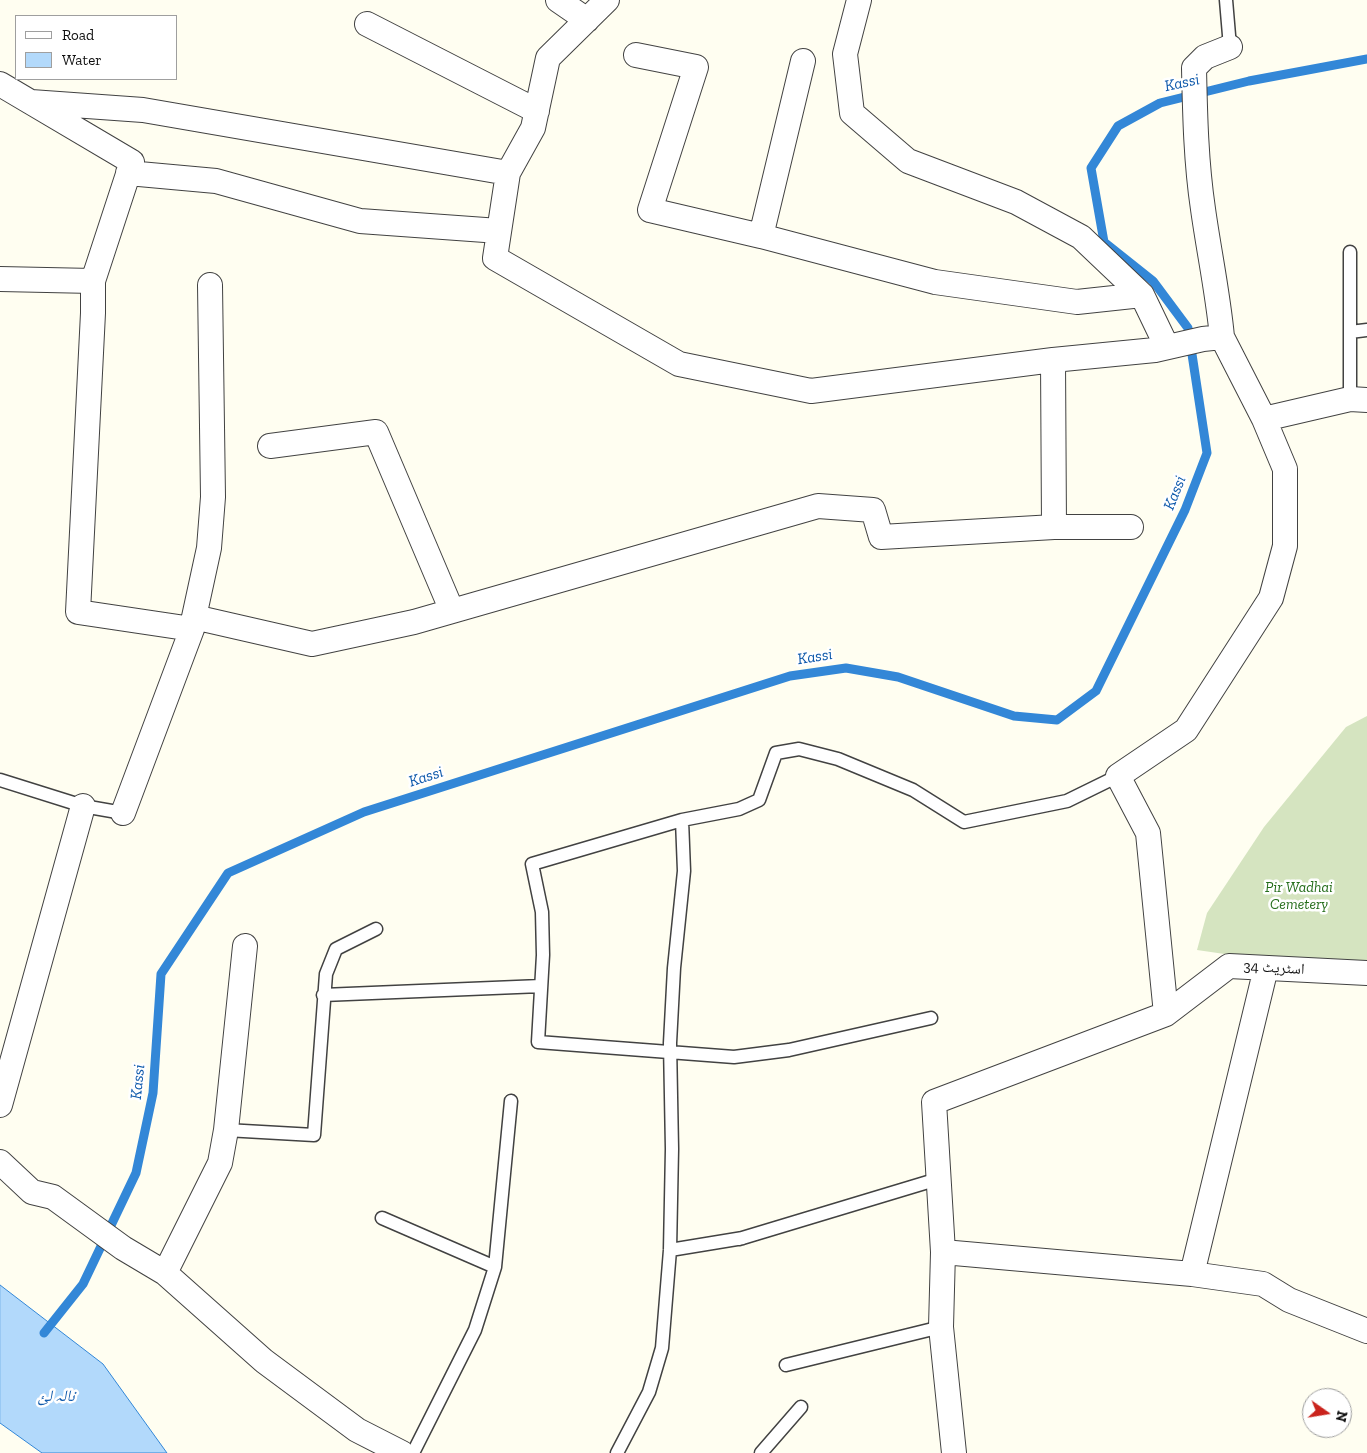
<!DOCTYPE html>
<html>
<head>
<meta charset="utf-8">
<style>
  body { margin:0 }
  #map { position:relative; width:1367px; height:1453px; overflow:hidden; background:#fffef1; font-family:"Zilla Slab",serif }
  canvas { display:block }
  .legend { position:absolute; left:15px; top:15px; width:162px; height:65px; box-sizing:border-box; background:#fff; border:1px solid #9f9f9f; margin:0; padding:6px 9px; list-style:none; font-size:15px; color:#0f0f0f }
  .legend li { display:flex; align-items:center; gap:10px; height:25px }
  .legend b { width:25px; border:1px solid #9f9f9f }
  .north { position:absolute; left:1302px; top:1388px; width:50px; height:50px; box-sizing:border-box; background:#fff; border:1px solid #9f9f9f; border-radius:50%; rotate:103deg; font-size:14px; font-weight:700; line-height:20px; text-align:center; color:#0f0f0f }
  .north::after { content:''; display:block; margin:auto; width:18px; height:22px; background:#ca231c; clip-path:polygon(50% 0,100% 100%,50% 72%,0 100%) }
</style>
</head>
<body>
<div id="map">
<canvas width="1367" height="1453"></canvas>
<ul class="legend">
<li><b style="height:6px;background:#fff"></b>Road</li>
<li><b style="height:14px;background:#b2d9fb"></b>Water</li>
</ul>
<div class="north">N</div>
</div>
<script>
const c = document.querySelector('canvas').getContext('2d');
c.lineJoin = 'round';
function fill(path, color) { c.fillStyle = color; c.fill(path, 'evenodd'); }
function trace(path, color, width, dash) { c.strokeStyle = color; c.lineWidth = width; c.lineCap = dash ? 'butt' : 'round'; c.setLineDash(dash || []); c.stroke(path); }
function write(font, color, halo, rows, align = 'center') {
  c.font = font + ' "Zilla Slab","Noto Naskh Arabic",serif'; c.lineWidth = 5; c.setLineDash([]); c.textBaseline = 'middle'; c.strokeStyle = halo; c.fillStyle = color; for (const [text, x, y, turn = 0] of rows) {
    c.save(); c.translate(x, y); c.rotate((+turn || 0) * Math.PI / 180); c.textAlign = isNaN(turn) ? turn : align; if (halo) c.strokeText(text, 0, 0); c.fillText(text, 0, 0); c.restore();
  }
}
fill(new Path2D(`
  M1367,716V962L1259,959L1197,950L1207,913L1264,827L1346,727Z`), '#d5e4c0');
const water = new Path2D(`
  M0,1285L103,1364L167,1453H42L0,1423Z`);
fill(water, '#b2d9fb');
trace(water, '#3387d7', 1);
trace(new Path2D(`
  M44,1333L83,1284L136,1173L153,1093L161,974L228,873L364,812L790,676L846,668L898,677L1014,716L1057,720L1096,691L1185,510L1207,453L1188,328L1153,281L1104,242L1091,168L1118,126L1160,103L1249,81L1367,59`), '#3387d7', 9);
const lane = new Path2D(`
  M1226,0L1230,47
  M1350,332L1367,330
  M1350,399V252
  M0,780L83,806L123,813
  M323,995L541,986
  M931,1018L789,1050L734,1057L538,1042L543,955L542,912L532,864L682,820L739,809L759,800L776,753L799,749L838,759L913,790L964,822L1067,801L1118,776
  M226,1130L314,1135L326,974L336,949L376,929
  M382,1218L495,1267
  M739,1239L938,1179
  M670,1250L743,1238
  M786,1365L941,1327
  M413,1453L475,1330L495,1267L511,1101
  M617,1453L649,1392L662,1348L670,1250L672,1149L670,1043L674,968L684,871L682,820
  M761,1453L801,1407`);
const street = new Path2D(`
  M558,0L587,20
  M859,0L845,54L852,113L908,161L1016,202L1081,237L1142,295
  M367,24L537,111
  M636,55L696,67L650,210L761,236L935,282L1077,302L1142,295L1167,347
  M0,84L132,162L93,281L0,279
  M31,102L143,110L508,173L495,258L679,364L811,391L1053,360L1155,350L1203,339L1222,337L1264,419L1285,469V546L1271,598L1186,730L1118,776L1148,833L1166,1014
  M128,173L216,181L360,221L499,231
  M508,173L533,128L548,58L607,0
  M761,236L803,61
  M93,281V313L78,612L192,629L194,617L312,644L414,622L818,506L873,510L881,537L1054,527
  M1222,337C1218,294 1209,252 1203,209C1196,162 1195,115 1194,68L1205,57L1230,47
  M1053,360L1054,527H1131
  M1264,419L1350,399L1367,400
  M270,446L376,432L452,611
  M194,617L209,548L213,497L210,285
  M123,813L192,629
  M0,1105L83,806
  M0,1162L32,1192L53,1197L123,1248L165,1273L264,1361L357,1430L402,1453
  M943,1252L1192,1274L1266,968
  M165,1273L220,1163L226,1130L245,946
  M1192,1274L1263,1284L1289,1300L1367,1331
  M954,1453L941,1327L943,1252L934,1102L1166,1014L1229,966L1367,973`);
trace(lane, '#424242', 15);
trace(street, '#424242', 26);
trace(lane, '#fff', 12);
trace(street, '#fff', 24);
write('italic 15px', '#246d1a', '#fff', [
  ["Pir Wadhai",1299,888],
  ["Cemetery",1299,905]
]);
write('15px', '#0f0f0f', '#fff', [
  ["اسٹریٹ 34",1274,968,3]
]);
write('italic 16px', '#0e59ab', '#fff', [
  ["Kassi",1182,83,-12],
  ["Kassi",1175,493,-68],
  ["Kassi",815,657,-9],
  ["Kassi",426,777,-18],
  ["Kassi",138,1082,-84],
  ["نالہ لئ",56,1396]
]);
</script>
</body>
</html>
